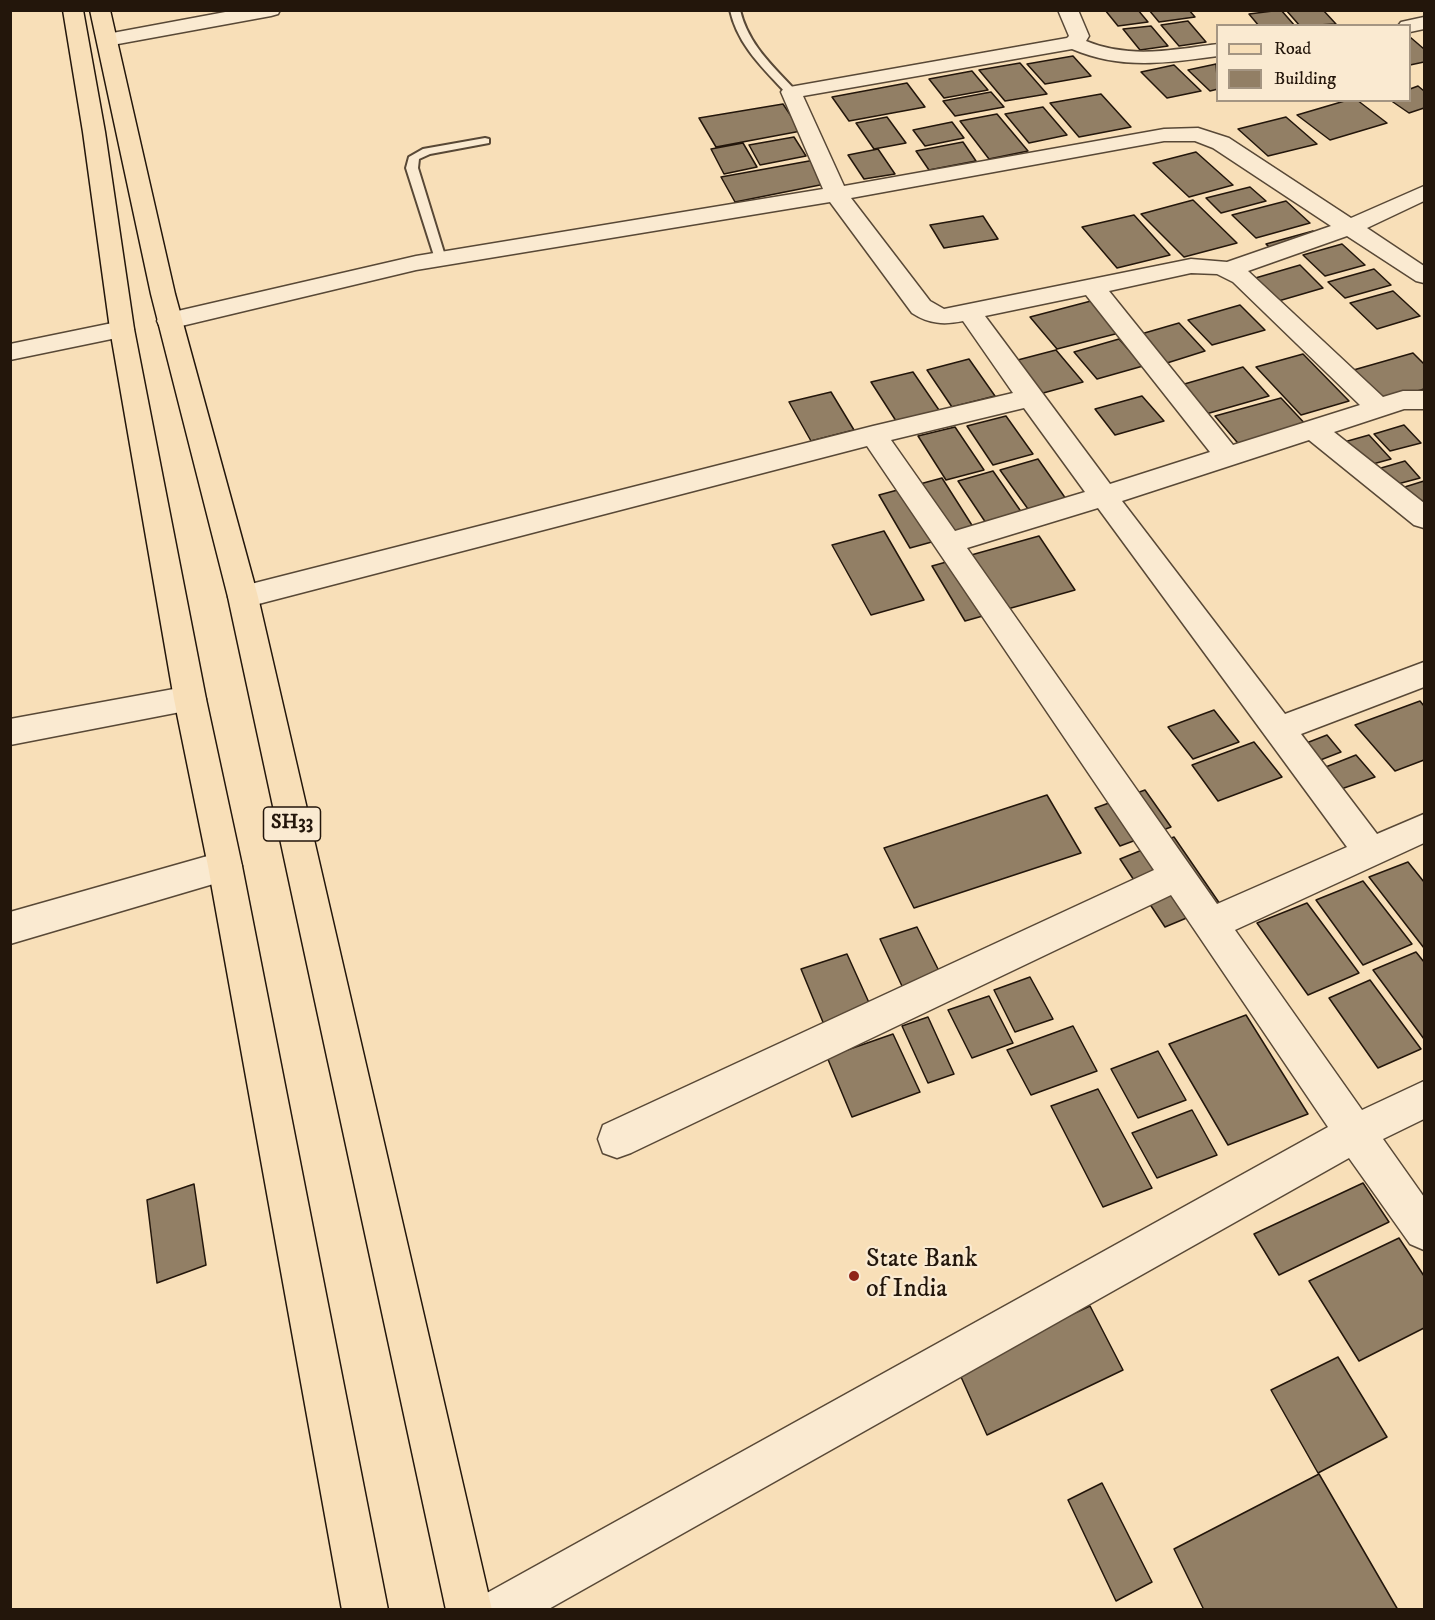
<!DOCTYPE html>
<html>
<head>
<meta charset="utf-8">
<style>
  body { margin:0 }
  #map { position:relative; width:1435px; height:1620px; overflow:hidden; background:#f8dfb8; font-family:"IM FELL DW Pica",serif }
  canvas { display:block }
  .frame { position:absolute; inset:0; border:12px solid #23160b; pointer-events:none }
  .legend { position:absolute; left:1216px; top:24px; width:195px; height:78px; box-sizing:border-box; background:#faead1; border:2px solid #a49582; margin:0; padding:8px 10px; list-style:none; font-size:18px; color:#23160b }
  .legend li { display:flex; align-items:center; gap:12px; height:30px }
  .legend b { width:30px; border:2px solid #a49582 }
</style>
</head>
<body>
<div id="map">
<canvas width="1435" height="1620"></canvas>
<div class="frame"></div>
<ul class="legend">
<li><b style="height:8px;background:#f8dfb8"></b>Road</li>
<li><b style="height:16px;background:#927f65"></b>Building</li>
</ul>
</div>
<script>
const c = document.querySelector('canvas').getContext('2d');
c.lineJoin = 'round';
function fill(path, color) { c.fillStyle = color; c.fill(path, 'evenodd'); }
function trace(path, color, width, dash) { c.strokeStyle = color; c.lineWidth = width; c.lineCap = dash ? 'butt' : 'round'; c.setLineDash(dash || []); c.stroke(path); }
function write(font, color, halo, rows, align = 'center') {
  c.font = font + ' "IM FELL DW Pica",serif'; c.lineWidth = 4.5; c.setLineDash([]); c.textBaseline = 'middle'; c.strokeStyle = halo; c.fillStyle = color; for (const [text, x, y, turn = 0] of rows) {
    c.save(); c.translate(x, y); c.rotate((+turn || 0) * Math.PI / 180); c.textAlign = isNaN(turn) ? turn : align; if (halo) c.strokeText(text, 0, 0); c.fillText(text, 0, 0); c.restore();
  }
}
const building = new Path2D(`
  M1105,10H1138L1148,22L1118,26Z
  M1149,10H1189L1195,17L1159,22Z
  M1281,10L1295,26H1259L1249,14Z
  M1286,10H1323L1336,24L1300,26Z
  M1188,21L1206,42L1179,46L1161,25Z
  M1151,26L1168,46L1140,50L1123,29Z
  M1410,37L1424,49V62L1410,65Z
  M1073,56L1091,76L1045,84L1027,64Z
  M1020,63L1047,94L1005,101L979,70Z
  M1216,64L1218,89L1210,91L1188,70Z
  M1174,65L1201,91L1167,98L1141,72Z
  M972,71L988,90L944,98L929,79Z
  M907,83L925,107L849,121L832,97Z
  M1418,86L1424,91V108L1409,113L1390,100H1410V89Z
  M991,92L1004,107L955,116L943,101Z
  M1101,94L1131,127L1079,137L1050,103Z
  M1348,100H1357L1387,123L1330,140L1297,115Z
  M783,104L801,131L716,147L699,118Z
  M1043,107L1067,135L1029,143L1005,114Z
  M997,114L1028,151L989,159L960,121Z
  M887,117L906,143L874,149L856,123Z
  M1286,117L1317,144L1268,156L1238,129Z
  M952,122L964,138L925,146L913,130Z
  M794,137L806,156L760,165L749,145Z
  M963,142L976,161L929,170L916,151Z
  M743,143L757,167L724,174L711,149Z
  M878,149L895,174L864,179L848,155Z
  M1196,152L1233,185L1189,197L1153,163Z
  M820,159L835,182L735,202L721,177Z
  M1250,187L1266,201L1221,213L1206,198Z
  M1193,200L1237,243L1184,257L1141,214Z
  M1286,201L1310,223L1256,238L1232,215Z
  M1134,215L1170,255L1117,268L1082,227Z
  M983,216L998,239L944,248L930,225Z
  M1313,231L1326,243L1278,256L1266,244Z
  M1342,244L1365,265L1325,276L1303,255Z
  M1300,265L1323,288L1275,302L1252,279Z
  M1374,269L1391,285L1345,298L1328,282Z
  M1393,291L1420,316L1377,329L1350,303Z
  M1091,301L1119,333L1057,349L1030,317Z
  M1240,305L1265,330L1212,345L1188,320Z
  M1179,323L1205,351L1167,363L1141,334Z
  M1119,339L1143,366L1097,379L1074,352Z
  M1056,350L1083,382L1036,395L1010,362Z
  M1413,353L1424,364V389L1367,406L1336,375Z
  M1303,354L1349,401L1301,415L1256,367Z
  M969,359L995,396L952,407L927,370Z
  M1243,367L1269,396L1206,414L1181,385Z
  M913,372L941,413L898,424L871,382Z
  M831,392L854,430L811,441L789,402Z
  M1142,396L1164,421L1115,435L1095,409Z
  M1281,398L1309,428L1242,448L1215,416Z
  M1006,416L1033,454L993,465L967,426Z
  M1404,425L1421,443L1390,451L1374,434Z
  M955,427L984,470L946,480L918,436Z
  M1369,435L1391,459L1351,470L1330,446Z
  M1038,459L1066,499L1028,509L1000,470Z
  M1405,461L1420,478L1379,489L1364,473Z
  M993,471L1022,513L986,523L958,481Z
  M942,478L975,530L910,548L879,495Z
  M1424,481V513L1418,515L1395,490Z
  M884,531L924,600L871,615L832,545Z
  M1039,536L1075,590L965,621L932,566Z
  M1420,701L1424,706V760L1395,771L1355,725Z
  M1214,710L1239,742L1193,759L1168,727Z
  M1327,735L1341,752L1305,766L1291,749Z
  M1254,742L1282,777L1218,801L1192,765Z
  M1356,755L1375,777L1330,793L1313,772Z
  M1145,790L1171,827L1120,846L1095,808Z
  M1047,795L1081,853L914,908L884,848Z
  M1174,837L1220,904L1165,927L1120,859Z
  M1408,862L1424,882V948L1369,877Z
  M1363,881L1412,944L1363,965L1316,900Z
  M1307,903L1359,973L1308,995L1257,923Z
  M917,927L947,987L909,1001L880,939Z
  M1416,952L1424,962V1039L1373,970Z
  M847,954L880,1027L832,1044L801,969Z
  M1030,977L1053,1019L1015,1032L994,990Z
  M1370,980L1421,1049L1378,1068L1329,998Z
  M989,996L1013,1043L972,1058L948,1010Z
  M1246,1015L1308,1114L1228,1145L1169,1044Z
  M928,1017L954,1074L928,1083L902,1026Z
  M1073,1026L1097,1071L1031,1095L1007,1050Z
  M893,1034L920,1092L852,1117L827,1057Z
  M1158,1051L1186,1100L1138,1118L1111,1069Z
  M1098,1089L1152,1188L1103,1207L1051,1106Z
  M1192,1110L1217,1155L1157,1178L1132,1133Z
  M1363,1183L1389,1222L1279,1275L1254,1234Z
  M194,1184L206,1265L157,1283L147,1200Z
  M1399,1238L1424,1276V1328L1359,1361L1309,1281Z
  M1090,1306L1123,1370L987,1435L957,1368Z
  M1338,1357L1387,1437L1318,1473L1271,1390Z
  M1319,1474L1398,1610H1204L1174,1549Z
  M1102,1483L1152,1582L1116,1601L1068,1500Z`);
fill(building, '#927f65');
trace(building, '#23160b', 1.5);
const lane = new Path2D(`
  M730,10H740C748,44 772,65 795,90V94H787C764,69 738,46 730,10Z
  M485,138L489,139V143L430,154L419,159L418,168L446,259L444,262H436L406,168L409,157L423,149Z`);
const street = new Path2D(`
  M236,10H280L278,14L271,16L107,46L100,44L97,40L100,36L107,34Z
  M1058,10H1078L1089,36L1086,41C1129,59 1172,50 1218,44V56C1167,63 1121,70 1072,49L803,96L844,186L1164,129L1198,128L1229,138L1351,218L1424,186V201L1367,228L1424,266V283L1416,281L1347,236L1248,271L1383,397L1403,391H1424V409H1404L1334,432L1424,503V528L1414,525L1309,440L1122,501L1285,714L1424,662V687L1301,734L1377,834L1424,814V843L1235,930L1362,1110L1424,1081V1119L1383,1139L1424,1197V1250L1410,1244L1349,1158L547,1610H478L485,1594L1328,1127L1171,895L631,1153L617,1158L603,1153L598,1139L603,1125L1154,870L867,446L243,608L233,605L228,597L233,589L243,586L873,426L1013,393L963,321C944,325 929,324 912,313L830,202L416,270L169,329L160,327L157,321L160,315L169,313L416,256L823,189L781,92L784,88L1067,38L1069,36ZM1164,141H1195L1213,148L1331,226L1227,262L1191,259L944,309L930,301L851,198ZM1191,273L1217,274L1233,282L1360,405L1233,445L1109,291ZM1086,295L1210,452L1110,484L985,316ZM1024,408L1085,492L955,531L891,440ZM1098,508L1347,847L1217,904L967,548Z
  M1424,17V29L1410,32V26H1398L1401,22Z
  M122,321L131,323L134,329L131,335L10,360V344Z
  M190,686L201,690L206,699L201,708L10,745V719Z
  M225,851L237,855L242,866L237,877L10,944V912Z`);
const primary = new Path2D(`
  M63,10H83L105,132L134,329L206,699L242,866L388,1610H342L208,866L174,699L110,329L83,132Z
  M90,10H110L175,294L258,597L492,1610H446L228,597L151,294Z`);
trace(lane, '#584836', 4);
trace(street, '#584836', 3);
trace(primary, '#23160b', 3);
fill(lane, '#faead1');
fill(street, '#faead1');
fill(primary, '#f8dfb8');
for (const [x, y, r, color] of [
  [854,1276,6,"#8f2418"]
]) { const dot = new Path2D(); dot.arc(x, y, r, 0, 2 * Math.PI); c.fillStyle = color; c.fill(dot); trace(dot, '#faead1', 2); }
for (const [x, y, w] of [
  [292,824,57]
]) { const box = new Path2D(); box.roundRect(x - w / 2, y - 17, w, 34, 4.5); c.fillStyle = '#faead1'; c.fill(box); trace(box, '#23160b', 1.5); }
write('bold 20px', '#23160b', null, [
  ["SH33",292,824]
]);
write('26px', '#23160b', '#faead1', [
  ["State Bank",866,1261],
  ["of India",866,1291]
], 'left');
</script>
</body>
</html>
